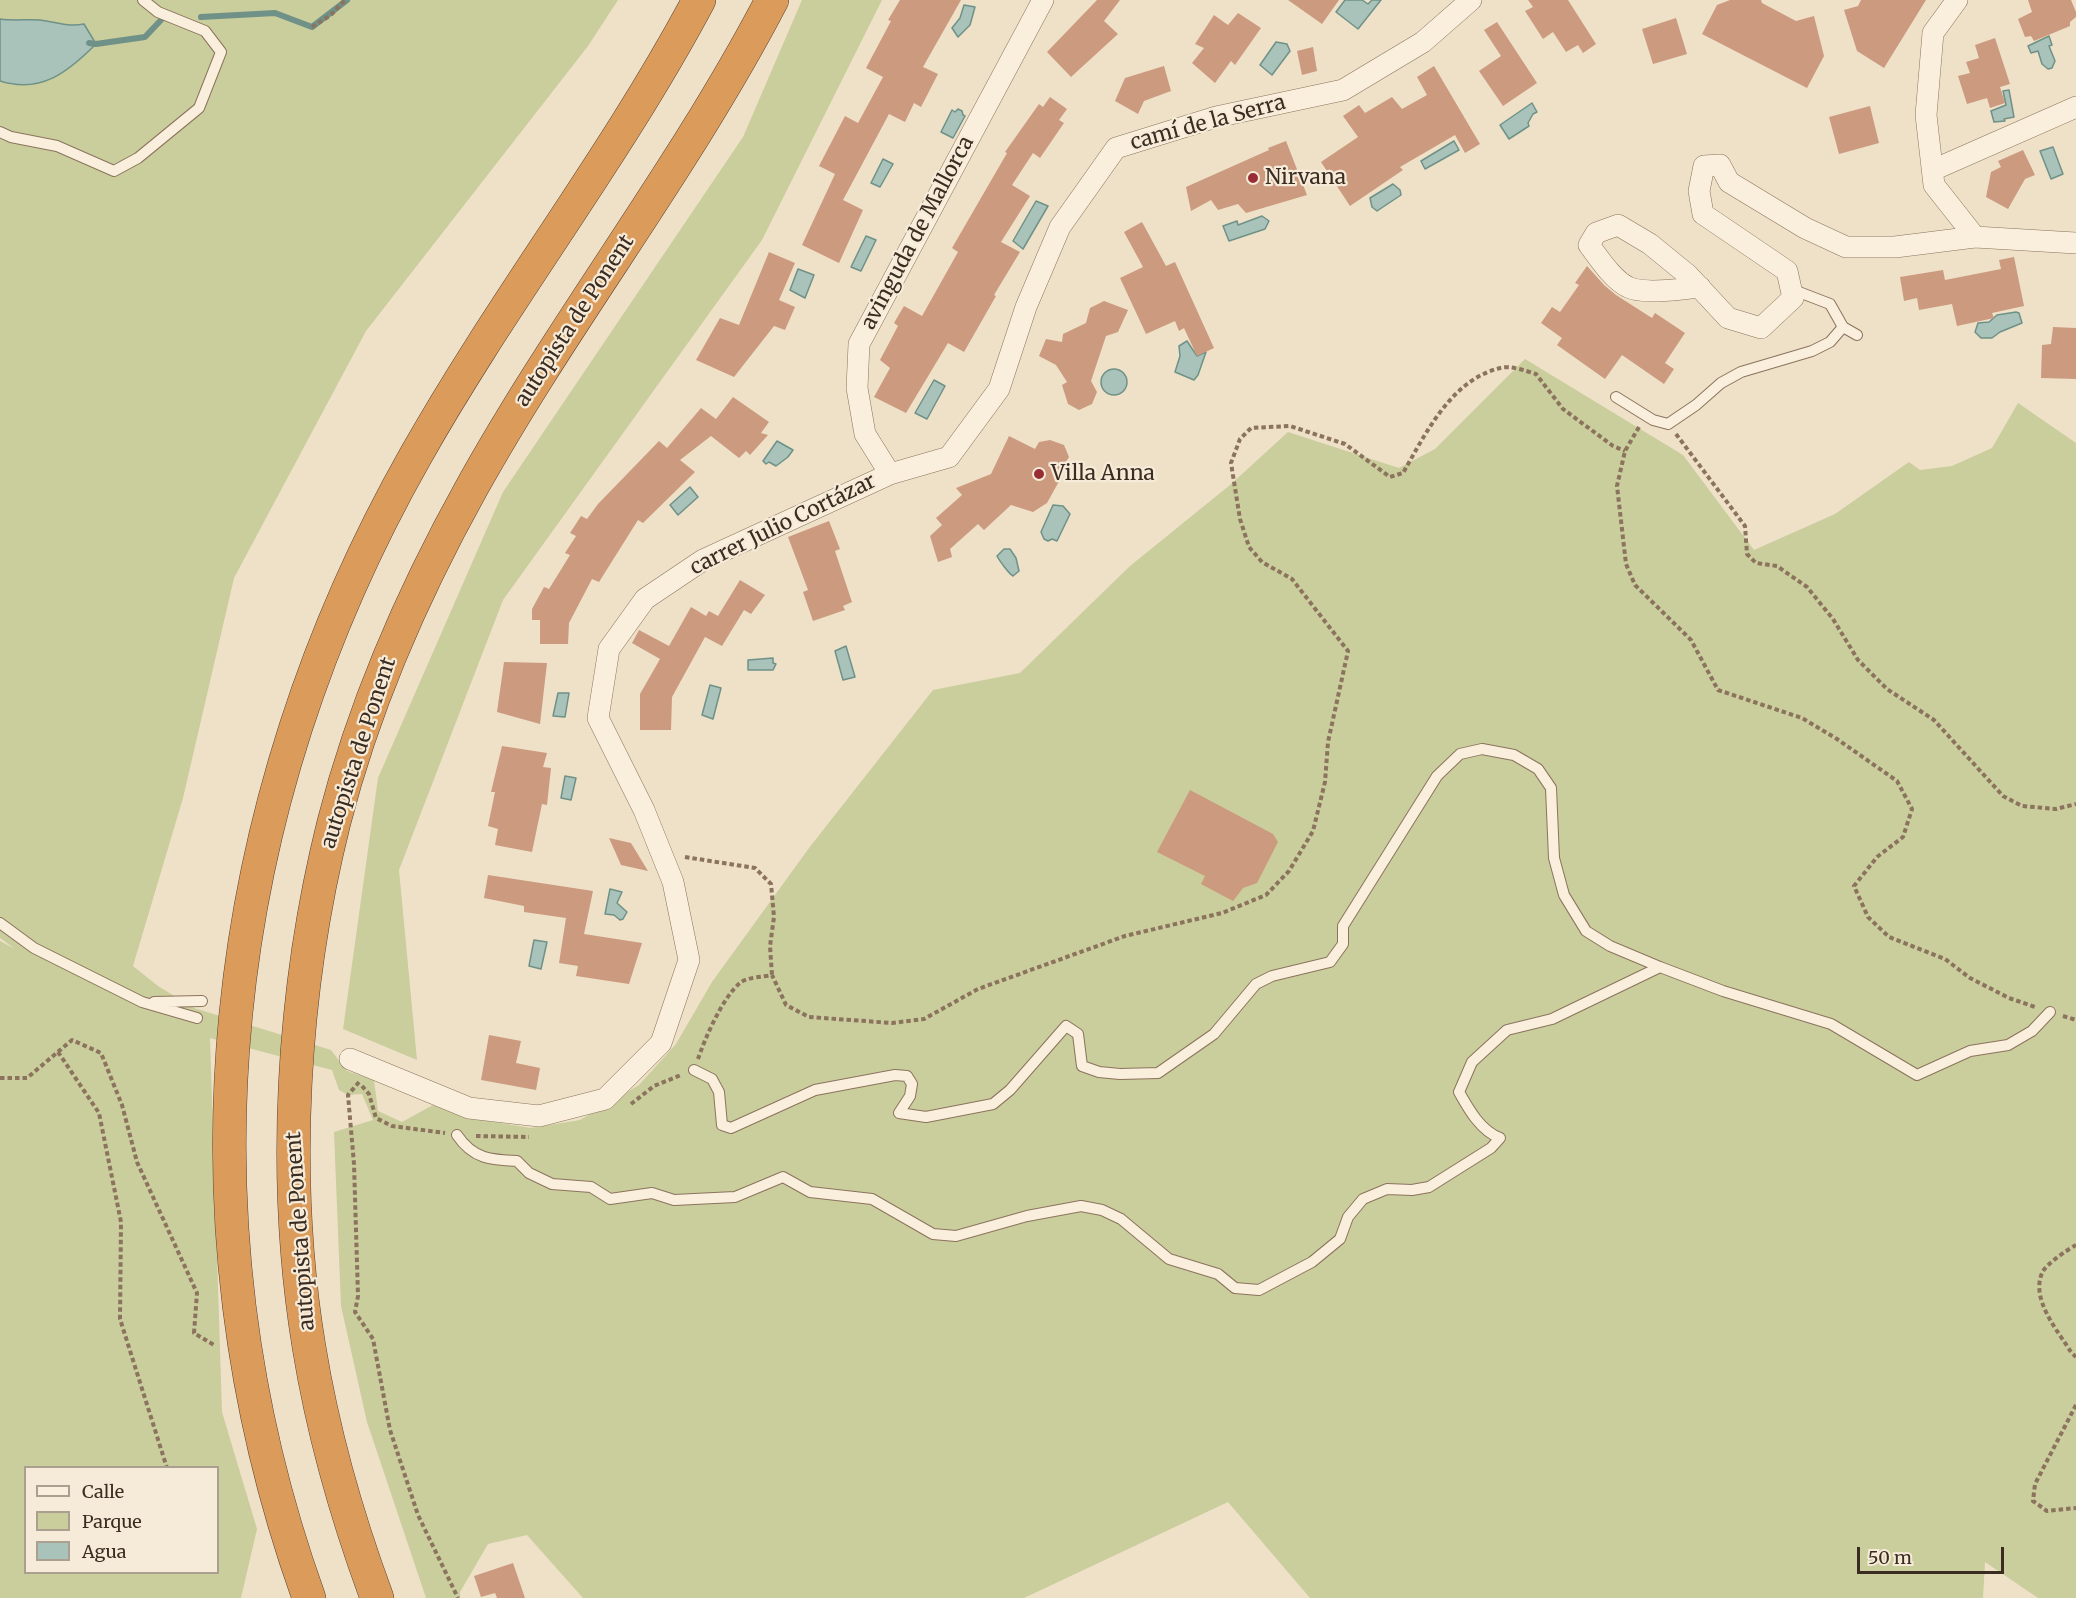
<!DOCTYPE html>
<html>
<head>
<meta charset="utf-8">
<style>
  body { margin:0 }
  #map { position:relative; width:2076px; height:1598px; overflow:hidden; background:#eee1c8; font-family:Merriweather,serif }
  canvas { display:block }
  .legend { position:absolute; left:24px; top:1466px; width:195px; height:108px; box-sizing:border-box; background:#f6ebd8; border:2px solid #ab9f8f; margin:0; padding:8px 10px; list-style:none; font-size:18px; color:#3b2c21 }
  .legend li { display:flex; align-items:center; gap:12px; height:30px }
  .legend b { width:30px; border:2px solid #ab9f8f }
  .scale { position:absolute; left:1857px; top:1547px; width:147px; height:27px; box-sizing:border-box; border:3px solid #3b2c21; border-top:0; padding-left:8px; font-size:18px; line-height:21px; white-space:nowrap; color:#3b2c21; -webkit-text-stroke:4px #f6ebd8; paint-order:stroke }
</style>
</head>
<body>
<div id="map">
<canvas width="2076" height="1598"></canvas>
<ul class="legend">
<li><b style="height:8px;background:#f9efdc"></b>Calle</li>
<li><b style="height:16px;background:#cacd9c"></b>Parque</li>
<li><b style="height:16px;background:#a9c3ba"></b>Agua</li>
</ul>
<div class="scale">50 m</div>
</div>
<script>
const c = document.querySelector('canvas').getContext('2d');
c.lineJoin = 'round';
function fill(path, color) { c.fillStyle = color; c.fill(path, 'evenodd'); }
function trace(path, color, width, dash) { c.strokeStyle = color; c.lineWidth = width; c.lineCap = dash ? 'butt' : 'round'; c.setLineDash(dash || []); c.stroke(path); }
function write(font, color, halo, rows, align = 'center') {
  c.font = font + ' Merriweather,serif'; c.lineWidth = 4.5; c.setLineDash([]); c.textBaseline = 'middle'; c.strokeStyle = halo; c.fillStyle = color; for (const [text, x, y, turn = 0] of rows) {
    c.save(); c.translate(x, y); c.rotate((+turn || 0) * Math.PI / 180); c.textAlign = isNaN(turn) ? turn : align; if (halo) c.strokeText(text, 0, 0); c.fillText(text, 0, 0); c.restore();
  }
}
fill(new Path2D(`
  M0,0H618L588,46L366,331L234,578L183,798L133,966L158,986L194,1008L331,1050L347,1071L374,1080L378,1111L402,1122L433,1105L476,1119L531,1128L580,1120L639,1085L676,1044L712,982L809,848L933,690L1020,673L1130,566L1230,485L1288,432L1399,468L1435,449L1525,359L1683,455L1754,550L1835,514L1909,462L1920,470L1952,466L1992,448L2018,403L2076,443V1598H2038L1985,1562L1983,1598H1310L1228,1502L1024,1598H583L527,1535L488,1544L460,1592V1598H426L367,1422L341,1306L334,1132L373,1120L362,1094L348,1095L339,1090L332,1070L210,1038L222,1412L257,1529L241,1598H0V941L15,949L0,938V81L12,85L77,62L95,44L84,24C66,27 57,22 40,20C26,19 13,21 0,19ZM26,1468H218V1572H26Z
  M802,0H882L762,240L503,600L399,870L417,1060L343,1029L378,778L503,492L743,137Z`), '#cacd9c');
const water = new Path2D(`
  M1345,0H1362L1368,4L1372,0H1381L1358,29L1336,12Z
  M964,5L975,7L970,25L958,37L952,28L960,18Z
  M0,19C13,21 27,19 40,20C57,22 66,27 84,24L96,44C68,72 41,94 0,81Z
  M2049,36L2052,45L2049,46L2055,61L2052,68L2048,69L2042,64L2038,51L2031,53L2028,46Z
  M1276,42L1287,44L1290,51L1272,75L1260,65Z
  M2009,90L2014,117L2004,119L2005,121L1994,122L1991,111L2006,105L2003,91Z
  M1532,103L1537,112L1533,114L1528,123L1529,126L1509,139L1500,125Z
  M958,109L962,111L963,115L965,116L953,138L941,132L952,110L955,112Z
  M1454,141L1459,150L1425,169L1421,161Z
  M2053,147L2063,174L2051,179L2040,151Z
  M883,159L893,164L880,187L871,183Z
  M1393,184L1400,190L1401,195L1377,211L1372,207L1370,198Z
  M1036,201L1048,206L1023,249L1013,241Z
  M1262,216L1269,221L1265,229L1229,241L1223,226L1237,221L1238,225Z
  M866,236L876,240L861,271L851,267Z
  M798,269L814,275L805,298L790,290Z
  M2016,312L2019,313L2022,323L2000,332L1992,338H1981L1975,332L1978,323L1989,322L1997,315Z
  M1187,341L1197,356L1206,352L1198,375L1194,380L1175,372L1180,356L1179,346Z
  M1101 382a13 13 0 1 1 26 0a13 13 0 1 1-26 0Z
  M934,380L945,386L927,419L915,413Z
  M777,441L793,450L788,457L776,466L769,462L766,464L763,461Z
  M690,487L698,497L678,515L670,505Z
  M1053,505L1063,506L1070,514L1057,541L1052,539L1048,541L1044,539L1041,532Z
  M1004,549H1010L1016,558L1019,571L1013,576C1009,574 999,560 997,556Z
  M846,646L855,677L843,680L835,651Z
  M773,658V663L776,664L773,670H748V660Z
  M710,685L721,688L713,719L702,715Z
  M558,693H569L565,717L553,716Z
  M565,776L576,778L571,800L561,798Z
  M610,889L622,892L617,903L627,912L623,919L620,920L614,915L605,914Z
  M534,940L547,942L541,969L529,966Z`);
fill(water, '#a9c3ba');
trace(water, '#6f9187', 1.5);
trace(new Path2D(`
  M201,17L275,13L312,27L347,0
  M89,43L96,44L145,37L161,20`), '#6f9187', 6);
fill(new Path2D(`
  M900,0H961L923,67L938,74L921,107L914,103L905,122L889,114L843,200L863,210L839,263L802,245L835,174L819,166L845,116L858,123L883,77L866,68L891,21L888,20Z
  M1097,0H1120L1104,21L1118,34L1071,77L1047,52Z
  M1288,0H1339L1322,24Z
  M1528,0H1568L1596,44L1583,53L1578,45L1566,52L1553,32L1543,39L1525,11L1533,7Z
  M1730,0H1761L1762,3L1796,21L1814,16L1824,56L1807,88L1702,34L1717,5Z
  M1861,0H1926L1884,68L1857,51L1844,10L1858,6Z
  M2028,0H2071L2076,12V17L2070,22V26L2034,41L2031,36L2025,37L2018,19L2032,12Z
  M1238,13L1261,28L1235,65L1231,61L1215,83L1192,63L1204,48L1195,44L1214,15L1228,25Z
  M1676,18L1687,54L1653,64L1642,29Z
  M1497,22L1537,83L1503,106L1479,71L1501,56L1484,30Z
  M1995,38L2010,84L2000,87L2005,103L1990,108L1987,98L1967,104L1958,76L1970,73L1966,62L1979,58L1975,45Z
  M1313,47L1317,71L1302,75L1297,51Z
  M1164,66L1171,91L1144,101L1138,114L1115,101L1125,78Z
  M1434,66L1480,144L1465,153L1455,135L1400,167L1403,170L1350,206L1321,162L1358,137L1343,116L1359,105L1365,113L1392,97L1402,109L1427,95L1417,77Z
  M1050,97L1067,109L1059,120L1064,123L1040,158L1033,153L1012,185L1030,196L1001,242L1020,252L994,295L996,296L964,352L948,343L906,413L874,397L890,368L880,360L898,326L894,323L904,306L922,316L958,252L952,248L1007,153L1005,152L1039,104L1043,107Z
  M1870,106L1879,143L1839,154L1829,117Z
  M1286,141L1307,195L1246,213L1238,204L1218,210L1211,200L1191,211L1186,187L1269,150L1268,148Z
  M2023,150L2035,175L2025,179L2008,209L1986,197L1991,172L2001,167L1998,161Z
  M1142,222L1166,266L1175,262L1214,348L1197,356L1184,328L1179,331L1175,321L1146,334L1120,278L1143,267L1124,232Z
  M769,252L795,263L779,300L795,307L785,330L774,326L734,377L696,360L720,318L739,325Z
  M2014,257L2024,306L1992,313L1994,318L1957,326L1952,304L1919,310L1917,298L1904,301L1900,277L1943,270L1945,280L2001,269L1999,260Z
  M1587,266L1604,285L1616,295L1652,318L1655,313L1685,333L1665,363L1674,369L1664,384L1622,355L1605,379L1557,345L1562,338L1541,323L1552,307L1560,312L1579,285L1575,283Z
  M1104,301L1128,310L1118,332L1106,336L1091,381L1097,392L1092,404L1079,410L1068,404L1062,385L1067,382L1056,365L1039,356L1046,339L1062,342L1063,334L1086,323L1090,308Z
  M2053,327L2076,328V379L2041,378L2042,345L2051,344Z
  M733,397L769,422L761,433L768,435L750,455L746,451L739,458L711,436L680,460L695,472L643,523L638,520L599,582L592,579L569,623L568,644H540V620H532V609L544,587L549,589L570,555L565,553L576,536L570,533L581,516L587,519L598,504L659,441L667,448L701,408L716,419Z
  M1009,436L1035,449L1039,442L1050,440L1064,445L1069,457L1058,475L1062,476L1047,503L1033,512L1011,505L984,530L978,524L950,549L952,557L938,562L930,536L942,525L936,518L962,495L956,488L991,474Z
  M829,521L840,549L835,551L852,602L843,606L845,610L813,621L803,592L808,590L788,537Z
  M740,580L765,595L751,614L744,610L722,646L705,637L672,697L671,730H640V694L660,659L632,643L639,630L669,646L691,607L706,616L709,611L718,616Z
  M504,662L547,663L540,724L497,712Z
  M502,746L547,753L543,767L551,768L547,805L542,804L532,852L495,845L498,829L488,826L495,792H491Z
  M1190,790L1273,834L1278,842L1257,883L1243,888L1233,901L1201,884L1205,876L1157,852Z
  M609,838L631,843L648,871L621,865Z
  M488,875L593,891L584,934L642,943L629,984L576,976L578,966L559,963L566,918L524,912V906L484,898Z
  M489,1035L521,1041L516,1063L540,1068L536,1090L481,1080Z
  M513,1563L525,1598H497L495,1593L481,1597L474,1576Z`), '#cc9a7f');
const lane = new Path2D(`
  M0,132L11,137L57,146L114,171L138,158L199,108L221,52L205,31L158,12L143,0
  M1843,327L1857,335
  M1616,397L1653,420L1668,424L1696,405L1721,383L1741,372L1812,351L1830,342L1843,327L1830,304L1791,289
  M0,923L34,948L142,1002L197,1018
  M154,1002L202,1001
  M694,1070L712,1079L719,1092L722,1125L731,1128L815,1090L895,1075L907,1076L912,1084L910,1096L899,1113L926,1117L993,1104L1010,1090L1066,1026L1078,1034L1082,1066L1099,1072L1120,1074L1158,1073L1214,1034L1256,984L1272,976L1330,962L1343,944V926L1437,776L1460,754L1482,749L1514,755L1538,769L1551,788L1554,858L1564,895L1586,931L1610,946L1660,967
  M457,1135C473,1159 491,1160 517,1161L529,1173L552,1184L591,1187L610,1199L652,1193L674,1200L735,1197L783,1177L810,1192L872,1199L933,1234L956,1236L1027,1216L1081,1206L1102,1210L1121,1219L1169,1259L1218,1274L1235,1288L1259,1290L1312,1262L1340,1239L1348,1217L1363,1199L1387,1189L1412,1190L1429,1187L1491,1148L1500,1138C1481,1131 1469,1110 1459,1092L1472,1062L1507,1030L1552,1019L1660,967L1723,991L1831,1024L1917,1075L1970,1051L2008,1045L2032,1031L2050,1012`);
const street = new Path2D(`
  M1957,0L1933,33L1926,115L1934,185L1975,237L2076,243
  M1933,170L2076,107
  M1700,287C1682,289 1644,295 1628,287C1613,280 1599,258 1589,245L1596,233L1618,225L1650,244L1688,275L1728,318L1761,328L1793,298L1787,271L1703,214L1699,191L1704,166L1720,165L1729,182L1805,228L1846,247H1895L1975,237
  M890,474L865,434L857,388L859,344L1043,0
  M350,1059L469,1108L539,1116L605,1099L661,1043L689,960L673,882L644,810L598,718L609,649L645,599L703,560L890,474L949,457L999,389L1026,307L1060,227L1116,148L1216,117L1343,90L1423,42L1471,0`);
const highway = new Path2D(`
  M309,1598C171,1215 216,807 416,455C504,299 615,158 699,0
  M377,1598C347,1517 323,1433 309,1347C281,1178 292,989 334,822C364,705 413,593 472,487C565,320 684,169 772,0`);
trace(lane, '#8b735d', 12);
trace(street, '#8b735d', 22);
trace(highway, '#594131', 34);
trace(new Path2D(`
  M312,27L331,15L345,0
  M1639,427L1625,451L1617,486L1626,564L1635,585L1691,640L1718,690L1802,718L1837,739L1897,781L1912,809L1903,837L1877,857L1854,886L1868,917L1889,937L1945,959L1970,978L2009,998L2035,1007
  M1676,434L1745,526L1747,554L1756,563L1777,566L1807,587L1833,619L1858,660L1887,689L1934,720L2003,796L2022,806L2056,809L2076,804
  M685,857L755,868L771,884L774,917L770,946L772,975
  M2063,1016L2076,1020
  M58,1052L99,1113L121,1222L120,1319L167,1468
  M698,1059C705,1038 723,997 740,983C747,977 763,977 772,975L786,1005L809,1017L892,1023L924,1019L978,989L1125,936L1222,913L1266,895L1289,871L1313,831L1325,782L1328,742L1348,651L1292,579L1262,562L1249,547L1240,519L1231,463L1240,439L1251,428L1290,426L1345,444L1390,477L1403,473C1426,433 1451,380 1500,368C1510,365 1526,371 1536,374L1563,409L1613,446L1625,451
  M0,1078H27L72,1040L101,1053L122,1105L137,1162L197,1293L194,1333L214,1345
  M359,1082L348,1095L354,1164L358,1296L355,1312L373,1339L390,1430L418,1515L458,1598
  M362,1086L369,1094L376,1118L392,1126L445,1133
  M631,1104L654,1086L681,1075
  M476,1136L529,1137
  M2076,1245C2067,1250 2048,1263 2043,1271C2029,1298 2058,1331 2071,1352L2076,1357
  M2076,1405L2035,1484L2033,1501L2047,1511L2076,1508`), '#8b735d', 4, [4.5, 3]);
trace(lane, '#f9efdc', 10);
trace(street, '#f9efdc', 21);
trace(highway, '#db9c5b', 33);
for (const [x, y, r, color] of [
  [1253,178,6,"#992d35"],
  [1039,474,6,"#992d35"]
]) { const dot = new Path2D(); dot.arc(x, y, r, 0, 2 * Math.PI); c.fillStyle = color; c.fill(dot); trace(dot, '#f6ebd8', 2); }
write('21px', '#3b2c21', '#f6ebd8', [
  ["camí de la Serra",1208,123,-15],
  ["avinguda de Mallorca",918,233,-62],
  ["autopista de Ponent",575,321,-57],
  ["carrer Julio Cortázar",783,525,-26],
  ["autopista de Ponent",359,753,-72],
  ["autopista de Ponent",301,1231,-94]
]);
write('21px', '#3b2c21', '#f6ebd8', [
  ["Nirvana",1265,178],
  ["Villa Anna",1051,474]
], 'left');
</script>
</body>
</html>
